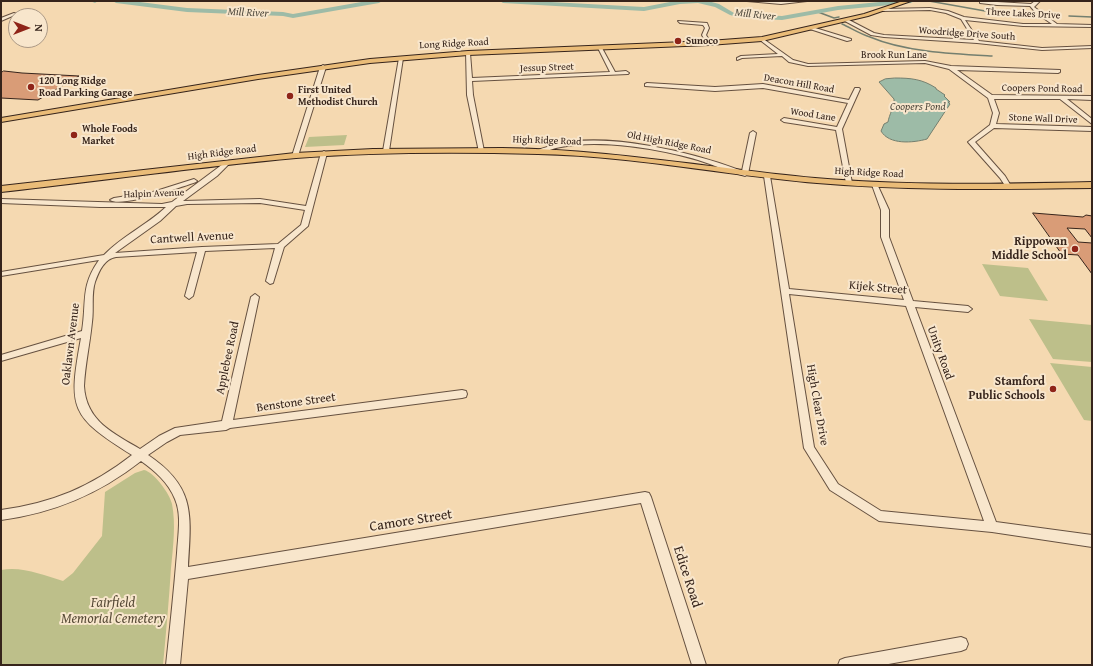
<!DOCTYPE html>
<html>
<head>
<meta charset="utf-8">
<style>
  body { margin:0 }
  #map { position:relative; width:1093px; height:666px; overflow:hidden; background:#f5d9b1; font-family:"Gentium Book Plus",serif }
  canvas { display:block }
  .frame { position:absolute; inset:0; border:2px solid #36241b; pointer-events:none }
  .north { position:absolute; left:8px; top:8px; width:40px; height:40px; box-sizing:border-box; background:#f8e6cc; border:1px solid #aa9885; border-radius:50%; rotate:90deg; font-size:11px; font-weight:700; line-height:16px; text-align:center; color:#36241b }
  .north::after { content:''; display:block; margin:auto; width:14px; height:18px; background:#8f2418; clip-path:polygon(50% 0,100% 100%,50% 72%,0 100%) }
</style>
</head>
<body>
<div id="map">
<canvas width="1093" height="666"></canvas>
<div class="frame"></div>
<div class="north">N</div>
</div>
<script>
const c = document.querySelector('canvas').getContext('2d');
c.lineJoin = 'round';
function fill(path, color) { c.fillStyle = color; c.fill(path, 'evenodd'); }
function trace(path, color, width, dash) { c.strokeStyle = color; c.lineWidth = width; c.lineCap = dash ? 'butt' : 'round'; c.setLineDash(dash || []); c.stroke(path); }
function write(font, color, halo, rows, align = 'center') {
  c.font = font + ' "Gentium Book Plus",serif'; c.lineWidth = 4; c.setLineDash([]); c.textBaseline = 'middle'; c.strokeStyle = halo; c.fillStyle = color; for (const [text, x, y, turn = 0] of rows) {
    c.save(); c.translate(x, y); c.rotate((+turn || 0) * Math.PI / 180); c.textAlign = isNaN(turn) ? turn : align; if (halo) c.strokeText(text, 0, 0); c.fillText(text, 0, 0); c.restore();
  }
}
fill(new Path2D(`
  M347,135L344,145L305,147L309,137Z
  M982,264L1028,268L1048,301L1000,296Z
  M1029,319L1092,325V362L1053,359Z
  M1050,363L1092,367V421L1084,420Z
  M144,470C154,472 170,494 172,504C176,524 173,547 171,568C169,600 166,633 163,665H1V570C22,566 43,575 63,581L73,573L102,536L105,492L135,473Z`), '#bdbf8a');
const water = new Path2D(`
  M895,78C911,78 922,79 936,88V89L945,95L944,96L950,102H948L950,104L927,139C913,143 889,145 881,131L884,124L888,122C889,115 895,105 894,99L879,82L885,79Z`);
fill(water, '#9dbba7');
trace(water, '#747f6f', 1);
trace(new Path2D(`
  M929,1L1002,14L1035,15
  M818,12L834,18L839,17
  M1069,16L1092,17
  M842,24C851,28 860,34 870,37C905,52 954,54 992,56`), '#747f6f', 1.5);
fill(new Path2D(`
  M90,1H98L95,3Z
  M113,1H132L187,8L283,12L293,14L367,1H382L379,3L293,18L283,16L187,12L116,3Z
  M500,1H532L644,7L675,1H708L719,4L734,13L740,14L782,16L838,6L890,1H914L911,3L838,10L782,20L740,18L730,15L715,7L698,3L680,4L644,11L503,3Z`), '#9dbba7');
const building = new Path2D(`
  M4,71L22,73L79,76L38,100L1,98V73Z
  M1033,213L1083,217L1086,215L1092,216V238L1085,229L1067,228L1078,242L1092,243V274L1078,255L1062,254Z`);
fill(building, '#d99c77');
trace(building, '#36241b', 1);
const minor = new Path2D(`
  M747,1H807L781,4Z
  M980,1L1031,4L1035,1H1040L1034,7L1057,24L1092,25V27L1023,26L965,20L979,41L1042,48L1092,46V48L1042,50L977,43L884,37L871,35L843,20L847,19L874,33L884,35L974,40L961,19L946,13L930,10L883,11L881,10L883,9L930,8L948,11L964,17L1023,24H1052L1036,13L1030,6L997,5L980,3Z
  M14,13L17,14L1,21V18Z
  M678,21L707,23L709,28L706,35L711,43L707,44L702,35L705,28L703,25L680,23Z
  M812,27L851,39V40L847,41L810,29Z
  M762,38L793,60L808,64L925,61L951,66L1060,70V72L1058,73L957,70L992,95L1092,96V100L1067,99L1092,119V124L1060,99H994L999,113L996,124L1092,127V131L994,128L975,142L1005,176L1011,186L1008,188L1006,187L1000,178L968,142L990,125L993,113L988,98L949,69L925,63L808,66L789,62L782,56L742,58L737,60V58L741,56L778,54L760,40Z
  M600,47L602,48L615,72L626,71L629,73L628,74L472,81L473,95L484,151L479,152L467,95L466,52L470,53L472,78L610,72L598,48Z
  M401,57L403,58L389,151L386,153L383,151L399,58Z
  M323,65L326,67L298,156L293,157L292,156L320,67Z
  M647,83L715,87L763,84L849,100L855,88H859L860,89L842,129L852,183L849,185L846,183L836,130L784,122L781,120L784,118L837,127L848,103L763,88L715,91L645,86V84Z
  M753,131L756,133L748,174L745,176C729,172 714,165 698,160C659,149 601,139 561,147C554,148 547,151 540,153L537,151C541,148 548,147 554,145C605,131 693,152 742,171L750,133Z
  M324,151L327,153L308,226L284,247L273,283L270,284L266,281L275,248L205,251L193,296L189,299L185,296L197,252L116,257C104,259 99,271 95,282C91,294 94,309 92,322C90,343 85,365 84,386C86,421 113,433 140,449L159,436L175,428L222,421L251,297L255,294L259,297L233,420L462,390L466,391L467,394L466,397L462,398L230,428L226,430L180,435L167,442L148,455C196,487 191,515 188,567L645,492L649,493L651,497L706,665H692L641,503L188,579L180,665H166C170,628 174,590 177,553C178,535 182,515 175,499C168,482 155,471 141,461C99,494 54,513 1,520V510C52,503 91,487 132,455C70,416 68,409 81,338L1,361V355L82,331C87,301 80,287 99,260L1,276V272L104,255C122,236 147,225 166,207H100L1,203V199L162,204L172,202L227,161L230,163L217,176L183,201L260,199L306,206L321,153ZM260,203L305,210L301,225L278,244L202,247L115,253L160,221L176,206L187,204Z
  M767,174L770,176L789,289L904,300L881,237V210L872,185L875,183L877,184L889,210V237L913,301L968,306L972,309L968,312L915,307L996,522L1092,535V547L992,532L879,521L830,490L804,448L764,176ZM789,294L906,306L984,521L881,511L838,484L814,447Z
  M194,179L197,181L196,182C182,187 121,208 110,200L114,198L153,192Z
  M961,637L966,639L968,644L966,649L961,651L883,665H838L840,660L845,658Z`);
const major = new Path2D(`
  M903,1H911L868,16L762,41L709,45L468,55L370,63L258,79L1,122V118L258,75L370,59L468,51L709,41L762,37L864,14Z
  M502,148C607,149 710,168 815,178C907,186 999,184 1092,182V188C1000,189 909,191 817,183C724,175 632,156 538,154C458,152 376,152 296,158C198,167 99,181 1,192V186L295,153L373,149Z`);
trace(minor, '#665140', 2);
trace(major, '#36241b', 2);
fill(minor, '#f8e6cc');
fill(major, '#eabc78');
for (const [x, y, r, color] of [
  [678,41,4,"#8f2418"],
  [31,87,4,"#8f2418"],
  [290,96,4,"#8f2418"],
  [74,135,4,"#8f2418"],
  [1075,249,4,"#8f2418"],
  [1053,389,4,"#8f2418"]
]) { const dot = new Path2D(); dot.arc(x, y, r, 0, 2 * Math.PI); c.fillStyle = color; c.fill(dot); trace(dot, '#f8e6cc', 1.5); }
write('10px', '#36241b', '#f8e6cc', [
  ["Three Lakes Drive",1023,14,3],
  ["Woodridge Drive South",967,34,4],
  ["Long Ridge Road",454,44,-3],
  ["Brook Run Lane",894,55],
  ["Jessup Street",547,68,-2],
  ["Deacon Hill Road",799,84,10],
  ["Coopers Pond Road",1042,89,1],
  ["Wood Lane",813,115,9],
  ["Stone Wall Drive",1043,119,2],
  ["High Ridge Road",547,141,2],
  ["Old High Ridge Road",669,143,11],
  ["High Ridge Road",222,153,-7],
  ["High Ridge Road",869,173,3],
  ["Halpin Avenue",154,194,-2]
]);
write('bold 10px', '#36241b', '#f8e6cc', [
  ["Sunoco",686,41],
  ["120 Long Ridge",39,81],
  ["Road Parking Garage",39,93],
  ["First United",298,90],
  ["Methodist Church",298,102],
  ["Whole Foods",82,129],
  ["Market",82,141]
], 'left');
write('italic 11px', '#504a3e', '#f8e6cc', [
  ["Mill River",248,13,3],
  ["Mill River",755,15,6],
  ["Coopers Pond",918,107]
]);
write('12px', '#36241b', '#f8e6cc', [
  ["Cantwell Avenue",192,238,-3],
  ["Kijek Street",878,288,5],
  ["Oaklawn Avenue",71,344,-83],
  ["Unity Road",940,353,70],
  ["Applebee Road",228,358,-78],
  ["Benstone Street",296,403,-8],
  ["High Clear Drive",817,405,80]
]);
write('bold 12px', '#36241b', '#f8e6cc', [
  ["Rippowan",1067,242],
  ["Middle School",1067,256],
  ["Stamford",1045,382],
  ["Public Schools",1045,396]
], 'right');
write('14px', '#36241b', '#f8e6cc', [
  ["Camore Street",411,521,-9],
  ["Edice Road",687,577,72]
]);
write('italic 14px', '#584b37', '#f8e6cc', [
  ["Fairfield",113,603],
  ["Memorial Cemetery",113,619]
]);
</script>
</body>
</html>
